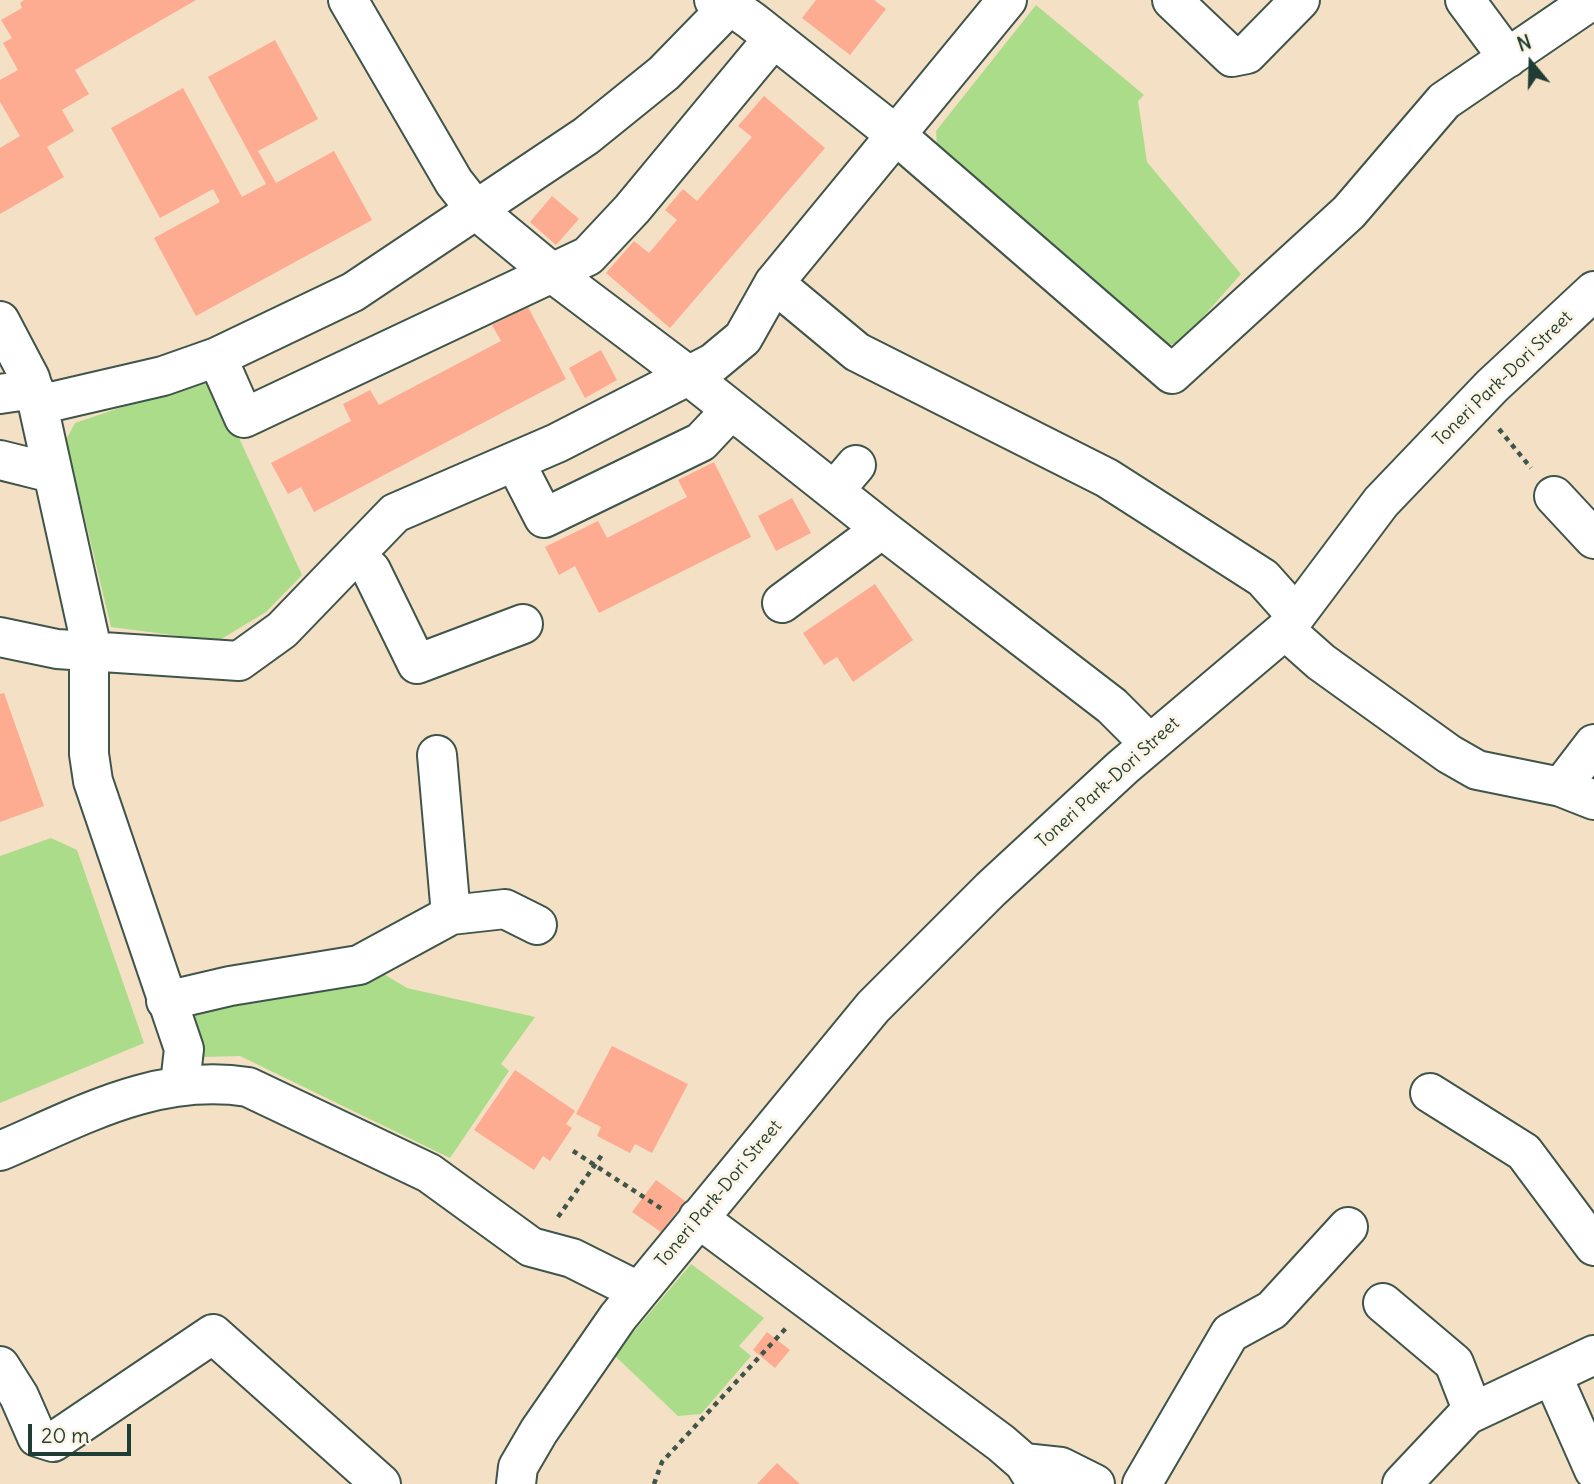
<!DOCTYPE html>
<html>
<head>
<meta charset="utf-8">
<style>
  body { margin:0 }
  #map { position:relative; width:1594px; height:1484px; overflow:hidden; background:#f4e0c4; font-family:Delius,sans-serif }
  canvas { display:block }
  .north { position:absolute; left:1496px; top:28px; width:70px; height:70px; -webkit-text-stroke:5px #fcf5e5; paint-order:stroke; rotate:341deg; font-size:19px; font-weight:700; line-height:28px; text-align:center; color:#1f3d34 }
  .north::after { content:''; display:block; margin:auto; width:24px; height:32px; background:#1f3d34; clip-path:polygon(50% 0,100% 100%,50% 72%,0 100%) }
  .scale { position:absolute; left:28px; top:1424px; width:103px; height:32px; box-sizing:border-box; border:4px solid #1f3d34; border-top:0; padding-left:9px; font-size:21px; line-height:24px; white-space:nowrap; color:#1f3d34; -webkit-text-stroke:5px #fcf5e5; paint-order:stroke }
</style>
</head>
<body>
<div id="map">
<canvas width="1594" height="1484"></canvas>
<div class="north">N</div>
<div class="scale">20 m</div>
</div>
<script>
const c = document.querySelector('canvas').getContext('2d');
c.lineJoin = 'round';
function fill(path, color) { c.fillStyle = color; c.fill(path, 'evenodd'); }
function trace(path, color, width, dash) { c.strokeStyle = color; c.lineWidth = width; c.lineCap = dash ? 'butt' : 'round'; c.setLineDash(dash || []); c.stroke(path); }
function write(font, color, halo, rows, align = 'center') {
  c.font = font + ' Delius,sans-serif'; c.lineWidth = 6; c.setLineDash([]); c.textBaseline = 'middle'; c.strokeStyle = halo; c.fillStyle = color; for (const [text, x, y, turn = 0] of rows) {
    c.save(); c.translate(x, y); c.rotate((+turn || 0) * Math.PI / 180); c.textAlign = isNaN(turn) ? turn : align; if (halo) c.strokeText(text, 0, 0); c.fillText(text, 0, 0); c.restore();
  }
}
fill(new Path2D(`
  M1036,5L1144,95L1138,101L1147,162L1241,274L1179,344H1160L937,146L936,131Z
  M211,377L302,575L266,612L218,641L111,627L66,440L75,423Z
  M51,838L77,850L144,1043L0,1103V856Z
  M377,970L407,988L535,1017L501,1064L509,1071L450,1158L240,1056L204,1057L190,1015L222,1004Z
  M691,1264L764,1318L739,1346L751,1356L701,1414L678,1416L614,1355Z`), '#abdc8a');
fill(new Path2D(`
  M24,0H196L75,70L89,94L62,110L74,131L47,147L64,177L0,214V148L20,136L0,102V80L18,70L3,43L12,38L1,20L22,8L20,3Z
  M816,0H874L886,9L850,55L802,18Z
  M275,40L318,119L258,151L276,183L334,151L372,220L196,316L154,238L220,202L213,189L160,218L111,128L183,88L242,197L266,184L208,77Z
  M764,96L825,148L670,328L606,273L634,241L649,253L677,220L665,210L683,189L697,201L752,137L738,126Z
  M552,196L579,219L556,245L530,222Z
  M528,307L566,379L314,512L301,487L288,494L271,463L351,421L343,404L370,390L379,405L501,341L492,325Z
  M601,350L617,380L585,398L569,368Z
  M714,462L751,537L599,613L575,566L559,575L545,547L598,521L607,538L687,497L678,480Z
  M792,498L811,533L776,551L758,516Z
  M875,584L913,640L853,682L837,657L824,665L803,633Z
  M4,693L44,806L0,822V694Z
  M612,1046L688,1084L652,1153L635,1144L630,1153L597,1136L601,1127L576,1114Z
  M515,1070L575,1111L566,1124L572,1128L550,1161L543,1156L534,1170L474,1130Z
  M656,1180L685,1201L661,1232L632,1212Z
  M767,1332L790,1350L775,1368L753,1350Z
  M777,1463L800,1484H757Z`), '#fdab91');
const minor = new Path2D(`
  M348,0L454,182L476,210L551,272L689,376L882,529L1112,706L1150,744
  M714,0L731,6L752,21L896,135L1172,374L1349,212L1444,101L1592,0
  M1172,0L1232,57L1247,54L1300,0
  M1465,0L1508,58
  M774,283L857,352L1107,478L1263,578L1296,615
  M0,321L30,378L38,405L89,636V754L93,781L184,1049L180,1084
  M217,357L244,418L588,256L632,209L773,39
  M0,394L34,389
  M38,405L163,376L217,357L353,292L586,136L664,73L735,0
  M0,460L40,470L52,469
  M515,462L544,518L701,442L731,410
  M834,491L856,465
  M1554,496L1594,539
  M355,556L371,570L417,664L523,624
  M782,603L882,529
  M1285,630L1321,662L1449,754L1477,770L1561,787L1594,800
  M0,637L57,649L239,661L282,630L395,513L557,443L713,363L743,338L774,283L1007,0
  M437,755L451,915
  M1561,787L1594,744
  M166,1001L230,986L359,965L451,915L505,909L537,925
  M1430,1093L1524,1152L1594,1246
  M0,1151C82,1116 156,1073 248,1087L429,1173L531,1247L572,1258L638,1291
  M698,1218L1001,1443L1024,1463L1037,1484
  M1383,1303L1454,1363L1473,1412
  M0,1366L19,1396L37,1437L53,1442L213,1334L381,1484
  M1552,1375L1594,1470
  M1024,1463L1061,1467L1095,1484
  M516,1484L518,1467L539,1431L618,1317L873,1007L991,889L1123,767L1285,630L1381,502L1492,386L1594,291
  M1142,1484L1230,1333L1272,1310L1348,1227
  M1402,1484L1467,1415L1594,1355`);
trace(minor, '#3f554a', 42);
trace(new Path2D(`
  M1499,429L1531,468
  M573,1151L662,1209
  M558,1217L604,1152
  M654,1484L662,1462L787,1327`), '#3f554a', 4.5, [5, 5]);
trace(minor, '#fff', 38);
write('18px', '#1f3d34', '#fcf5e5', [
  ["Toneri Park-Dori Street",1503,379,-44],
  ["Toneri Park-Dori Street",1108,783,-42],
  ["Toneri Park-Dori Street",719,1194,-50]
]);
</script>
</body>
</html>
